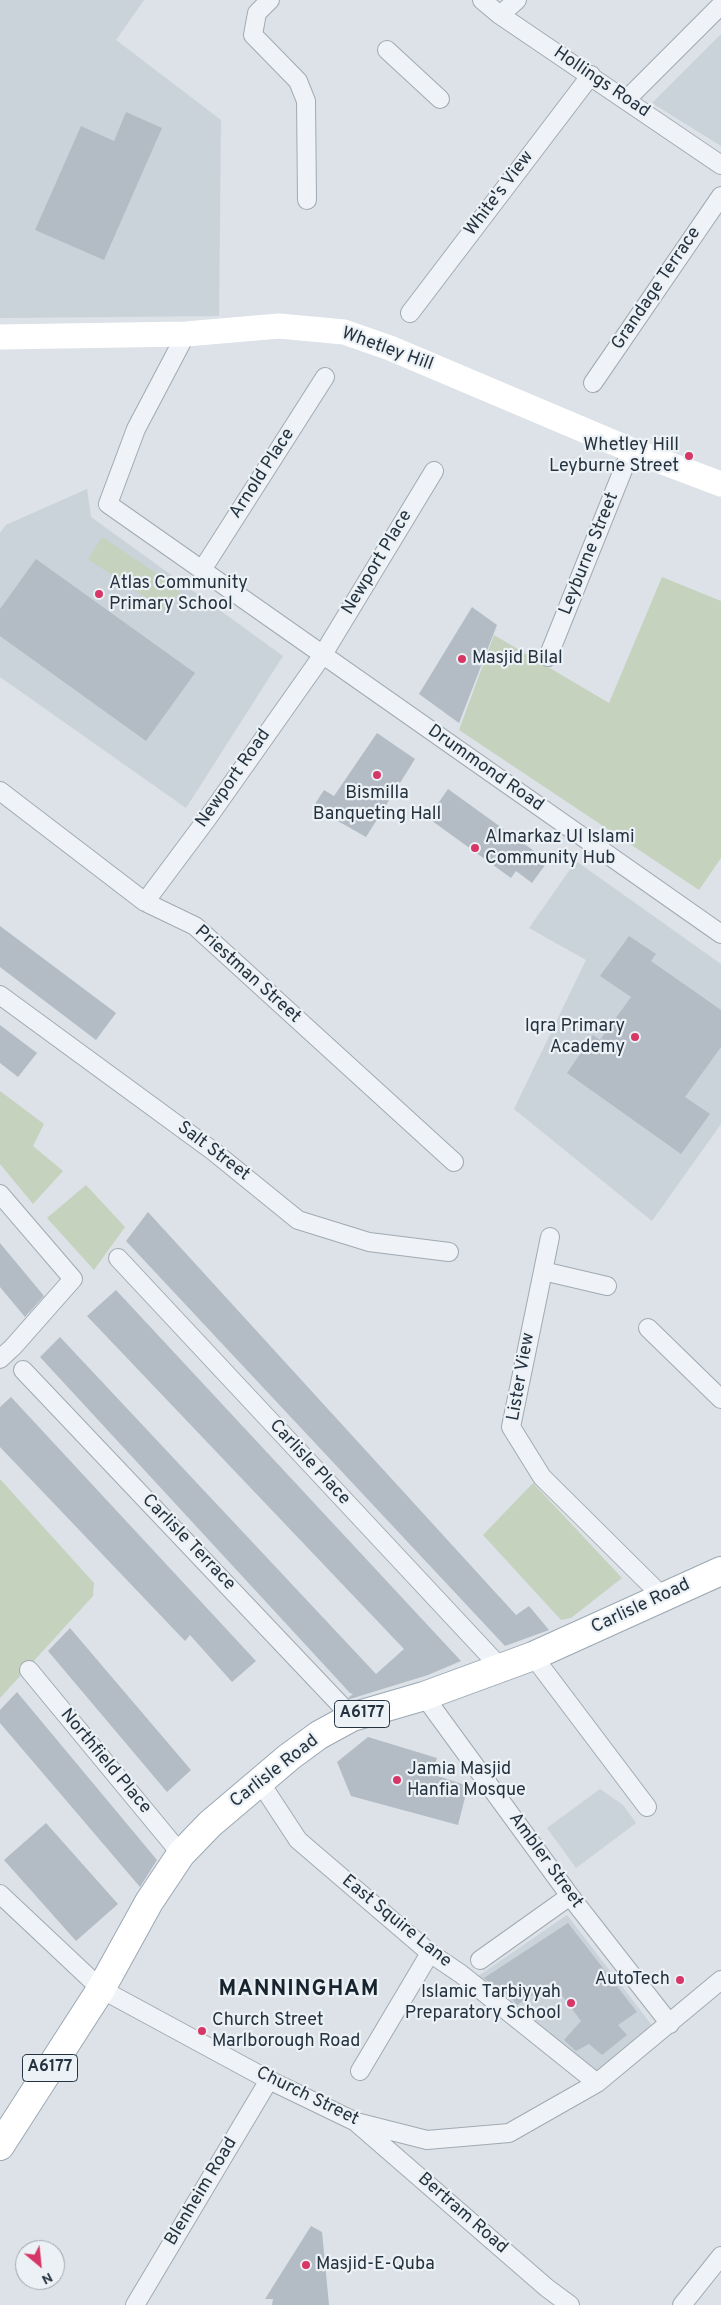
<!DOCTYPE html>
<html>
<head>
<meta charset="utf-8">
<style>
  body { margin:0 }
  #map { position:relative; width:721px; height:2305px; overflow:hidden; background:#dce2e7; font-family:Overpass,sans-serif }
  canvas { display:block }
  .north { position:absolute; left:15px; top:2240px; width:50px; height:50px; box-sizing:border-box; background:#ebf1f5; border:1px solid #9ca5ac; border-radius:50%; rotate:152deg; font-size:14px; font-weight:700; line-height:20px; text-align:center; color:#25323f }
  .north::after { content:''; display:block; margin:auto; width:18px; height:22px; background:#d73766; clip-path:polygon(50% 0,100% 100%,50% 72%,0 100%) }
</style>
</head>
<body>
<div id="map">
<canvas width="721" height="2305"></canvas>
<div class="north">N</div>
</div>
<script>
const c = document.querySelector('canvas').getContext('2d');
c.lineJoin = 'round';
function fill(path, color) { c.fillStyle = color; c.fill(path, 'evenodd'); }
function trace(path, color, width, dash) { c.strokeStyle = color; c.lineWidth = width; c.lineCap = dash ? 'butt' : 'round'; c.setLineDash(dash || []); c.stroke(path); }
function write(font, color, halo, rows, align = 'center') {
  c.font = font + ' Overpass,sans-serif'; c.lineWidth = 4.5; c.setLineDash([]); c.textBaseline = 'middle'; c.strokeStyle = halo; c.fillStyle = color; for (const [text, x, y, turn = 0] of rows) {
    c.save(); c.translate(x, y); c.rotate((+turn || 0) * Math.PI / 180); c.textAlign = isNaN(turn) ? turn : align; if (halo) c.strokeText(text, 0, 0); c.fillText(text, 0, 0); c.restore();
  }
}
fill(new Path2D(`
  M0,0H144L116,40L221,120L219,316L0,318Z
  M721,34V146L652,103Z
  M87,489L91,517L283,656L186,808L0,677V533L6,525Z
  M576,861L721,964V1124L652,1221L514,1109L586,960L529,928Z
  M600,1789L623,1805L636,1823L576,1868L547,1828Z
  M567,1915L654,2028L593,2073L477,1977Z`), '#cad2da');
fill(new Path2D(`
  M102,537L181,590L166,611L88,559Z
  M662,577L721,601V858L699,890L459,730L494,635L609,703Z
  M0,1091L44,1124L33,1146L63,1171L33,1204L0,1164Z
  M86,1185L125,1227L94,1270L47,1218Z
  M0,1479L94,1583L93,1596L0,1698Z
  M533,1483L622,1578L571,1618L561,1620L483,1535Z`), '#c5d2bd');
fill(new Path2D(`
  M126,112L162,128L104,260L35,230L81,126L114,141Z
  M36,559L195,673L146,741L0,636V609Z
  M472,607L497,625L459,723L419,694Z
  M377,733L415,759L366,837L313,807L324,790L334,796Z
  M448,789L548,861L532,883L516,871L511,878L428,818Z
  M0,926L116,1013L96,1040L0,967Z
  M629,936L656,954L651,961L721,1010V1047L685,1097L710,1114L681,1154L567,1073L593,1035L600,1040L631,997L600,976Z
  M0,1025L37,1053L18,1077L0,1063Z
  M148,1212L516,1615L529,1606L549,1630L505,1646L126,1241Z
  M0,1243L44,1296L25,1317L0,1287Z
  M116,1290L461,1661L428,1675L350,1699L348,1698L353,1694L350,1693L40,1357L60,1337L376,1674L404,1649L87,1316Z
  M11,1397L256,1661L232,1682L190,1635L185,1641L0,1447V1407Z
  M70,1628L191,1770L167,1792L48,1651Z
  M17,1692L157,1860L140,1887L0,1723V1710Z
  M368,1737L437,1758L432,1774L468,1786L458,1825L351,1796L337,1762Z
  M46,1823L118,1904L76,1941L4,1860Z
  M568,1923L637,2012L618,2025L627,2035L602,2055L589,2044L576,2051L564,2040L581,2021L552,1982L517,2005L508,1993L505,1996L484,1978Z
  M311,2226L322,2232L329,2305H272L273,2299H265Z`), '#b3bcc4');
const minor = new Path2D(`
  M270,0L257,13L253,35L298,81L306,101L307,200
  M482,0L500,15L721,165
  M500,15L517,0
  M387,50L440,99
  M626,100L721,5
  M410,313L591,75
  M186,334L136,429L108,504L721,934
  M593,383L721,196
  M202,570L325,377
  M548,657L631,450
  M0,791L145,902L195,926L454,1162
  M145,902L207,819L322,656L434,471
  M0,995L213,1151L298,1220L369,1242L449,1252
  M0,1194L73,1279L13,1347L0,1359
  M550,1237L511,1427L542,1477L663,1597
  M118,1258L501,1668
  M543,1271L607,1286
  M648,1328L721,1399
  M23,1370L352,1717
  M533,1656L647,1807
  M29,1670L181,1854
  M424,1696L570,1896L670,2024
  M260,1782L298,1840L430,1953L461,1974L597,2083
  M0,1894L101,1989L269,2080L356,2122L427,2140L509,2133L597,2083L721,1980
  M480,1960L570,1896
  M360,2071L430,1953
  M358,2124L547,2288L570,2305
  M135,2305L269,2080
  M682,2305L721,2256`);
const primary = new Path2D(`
  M0,2146L101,1989L149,1902L181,1854L210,1824L289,1757L319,1735L352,1717L424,1696L533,1656L721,1571`);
trace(minor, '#a1aab1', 20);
trace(primary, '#9ba8b4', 30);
trace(minor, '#eff2f6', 18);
trace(new Path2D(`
  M0,337L186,334L279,326L344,332L390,348L631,450L721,484`), '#fff', 25);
trace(primary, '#fff', 28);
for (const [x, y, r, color] of [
  [689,456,5,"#d73766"],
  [99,594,5,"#d73766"],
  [462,659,5,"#d73766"],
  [377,775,5,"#d73766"],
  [475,848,5,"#d73766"],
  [635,1037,5,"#d73766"],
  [397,1780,5,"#d73766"],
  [680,1980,5,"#d73766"],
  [571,2003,5,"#d73766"],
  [202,2031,5,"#d73766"],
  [306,2265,5,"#d73766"]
]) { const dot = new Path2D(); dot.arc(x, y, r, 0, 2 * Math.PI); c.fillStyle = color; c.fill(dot); trace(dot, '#ebf1f5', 2); }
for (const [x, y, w] of [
  [362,1714,55],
  [50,2068,55]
]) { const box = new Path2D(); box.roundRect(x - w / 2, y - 13.5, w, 27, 4); c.fillStyle = '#ebf1f5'; c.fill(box); trace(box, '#25323f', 1); }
write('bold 16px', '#25323f', null, [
  ["A6177",362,1714],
  ["A6177",50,2068]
]);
write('18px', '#25323f', '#ebf1f5', [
  ["Hollings Road",601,83,34],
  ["White's View",500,194,-53],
  ["Grandage Terrace",657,289,-56],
  ["Whetley Hill",387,350,20],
  ["Arnold Place",263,474,-57],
  ["Leyburne Street",590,554,-68],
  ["Newport Place",378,563,-59],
  ["Drummond Road",485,769,35],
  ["Newport Road",234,779,-55],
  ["Priestman Street",247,975,42],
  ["Salt Street",213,1152,37],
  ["Lister View",522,1377,-80],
  ["Carlisle Place",309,1463,47],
  ["Carlisle Terrace",188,1543,46],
  ["Carlisle Road",641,1607,-25],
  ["Northfield Place",105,1762,50],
  ["Carlisle Road",275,1772,-38],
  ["Ambler Street",545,1861,54],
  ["East Squire Lane",396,1922,39],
  ["Church Street",307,2097,26],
  ["Blenheim Road",202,2192,-59],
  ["Bertram Road",462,2214,41]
]);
write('18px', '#25323f', '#ebf1f5', [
  ["Whetley Hill",679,446,"right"],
  ["Leyburne Street",679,467,"right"],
  ["Atlas Community",109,584],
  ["Primary School",109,605],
  ["Masjid Bilal",472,659],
  ["Bismilla",377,794,"center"],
  ["Banqueting Hall",377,815,"center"],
  ["Almarkaz Ul Islami",485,838],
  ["Community Hub",485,859],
  ["Iqra Primary",625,1027,"right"],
  ["Academy",625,1048,"right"],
  ["Jamia Masjid",407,1770],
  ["Hanfia Mosque",407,1791],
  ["AutoTech",670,1980,"right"],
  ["Islamic Tarbiyyah",561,1993,"right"],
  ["Preparatory School",561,2014,"right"],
  ["Church Street",212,2021],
  ["Marlborough Road",212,2042],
  ["Masjid-E-Quba",316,2265]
], 'left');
c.letterSpacing = '1px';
write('bold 22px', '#17232f', '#ebf1f5', [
  ["MANNINGHAM",299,1991]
]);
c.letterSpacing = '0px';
</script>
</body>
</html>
